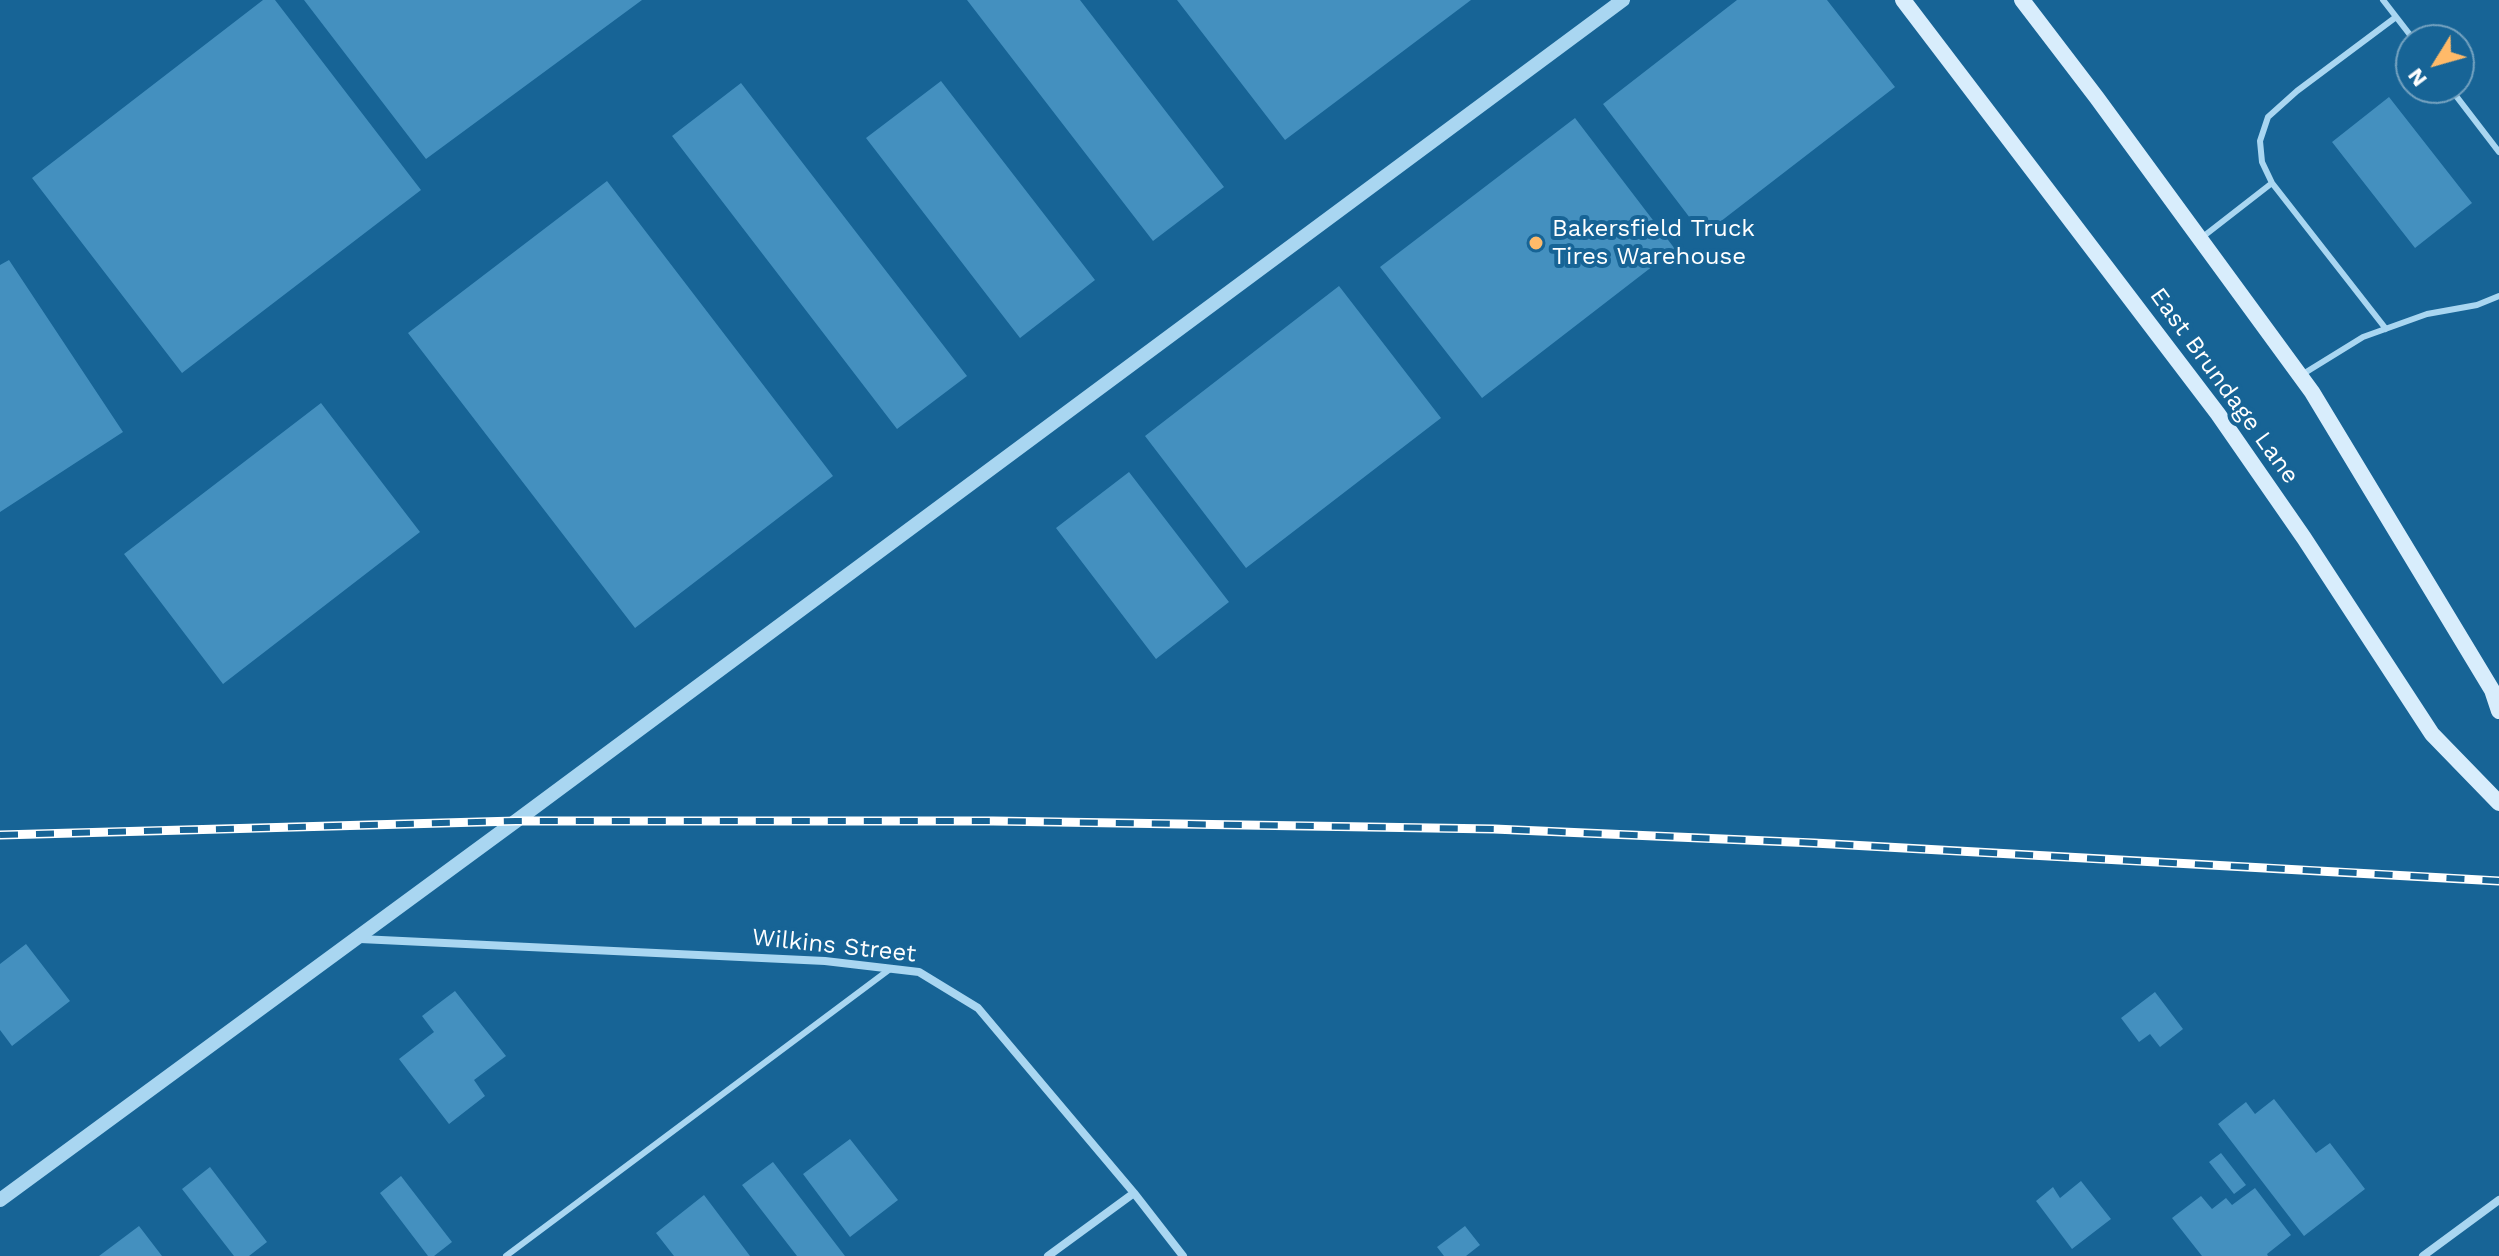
<!DOCTYPE html>
<html>
<head>
<meta charset="utf-8">
<style>
  body { margin:0 }
  #map { position:relative; width:2499px; height:1256px; overflow:hidden; background:#176496; font-family:"Work Sans",sans-serif }
  canvas { display:block }
  .north { position:absolute; left:2395px; top:24px; width:80px; height:80px; box-sizing:border-box; background:#176496; border:2px solid #74a2c0; border-radius:50%; rotate:233deg; font-size:22px; font-weight:700; line-height:32px; text-align:center; color:#fff }
  .north::after { content:''; display:block; margin:auto; width:28px; height:36px; background:#ffba69; clip-path:polygon(50% 0,100% 100%,50% 72%,0 100%) }
</style>
</head>
<body>
<div id="map">
<canvas width="2499" height="1256"></canvas>
<div class="north">N</div>
</div>
<script>
const c = document.querySelector('canvas').getContext('2d');
c.lineJoin = 'round';
function fill(path, color) { c.fillStyle = color; c.fill(path, 'evenodd'); }
function trace(path, color, width, dash) { c.strokeStyle = color; c.lineWidth = width; c.lineCap = dash ? 'butt' : 'round'; c.setLineDash(dash || []); c.stroke(path); }
function write(font, color, halo, rows, align = 'center') {
  c.font = font + ' "Work Sans",sans-serif'; c.lineWidth = 8; c.setLineDash([]); c.textBaseline = 'middle'; c.strokeStyle = halo; c.fillStyle = color; for (const [text, x, y, turn = 0] of rows) {
    c.save(); c.translate(x, y); c.rotate((+turn || 0) * Math.PI / 180); c.textAlign = isNaN(turn) ? turn : align; if (halo) c.strokeText(text, 0, 0); c.fillText(text, 0, 0); c.restore();
  }
}
fill(new Path2D(`
  M263,0H275L421,190L182,373L32,178Z
  M304,0H642L426,159Z
  M967,0H1080L1224,187L1153,241Z
  M1177,0H1471L1285,140Z
  M1737,0H1827L1895,87L1703,235L1603,104Z
  M941,81L1095,280L1020,338L866,138Z
  M741,83L967,376L897,429L672,136Z
  M2389,97L2472,203L2415,248L2332,142Z
  M1575,118L1675,249L1482,398L1380,267Z
  M607,181L833,476L635,628L408,333Z
  M9,260L123,432L0,512V265Z
  M1339,286L1441,418L1246,568L1145,436Z
  M321,403L420,532L223,684L124,554Z
  M1129,472L1229,602L1156,659L1056,528Z
  M26,944L70,1001L12,1046L0,1030V964Z
  M455,991L506,1056L474,1080L485,1096L449,1124L399,1059L434,1032L422,1016Z
  M2155,992L2183,1029L2160,1047L2150,1034L2139,1042L2121,1018Z
  M2274,1099L2316,1153L2330,1143L2365,1189L2304,1236L2218,1124L2246,1102L2255,1114Z
  M850,1139L898,1200L850,1237L803,1174Z
  M2221,1153L2246,1185L2234,1194L2209,1162Z
  M773,1162L845,1256H797L742,1185Z
  M210,1167L267,1242L249,1256H234L182,1189Z
  M401,1176L452,1242L434,1256H428L380,1193Z
  M2081,1181L2111,1219L2072,1249L2036,1201L2053,1187L2060,1198Z
  M2255,1188L2291,1235L2267,1254L2268,1256H2202L2172,1218L2201,1196L2212,1209L2226,1198L2232,1205Z
  M704,1195L750,1256H674L656,1233Z
  M139,1226L162,1256H99Z
  M1465,1226L1480,1245L1466,1256H1444L1437,1247Z`), '#4490bf');
trace(new Path2D(`
  M2383,0L2414,40
  M2450,88L2499,152
  M2272,183L2262,162L2260,141L2268,117L2297,91L2396,17
  M2200,239L2272,183L2386,329
  M2303,374L2363,337L2427,314L2477,305L2499,296
  M506,1256L890,969`), '#a9d6f1', 6);
trace(new Path2D(`
  M360,939L825,961L919,972L978,1008L1134,1193L1183,1256
  M1048,1256L1134,1193
  M2423,1256L2499,1200`), '#a9d6f1', 8);
trace(new Path2D(`
  M0,1200L516,821L1623,0`), '#a9d6f1', 14);
trace(new Path2D(`
  M1903,0L2218,414L2304,538L2432,734L2499,803
  M2022,0L2097,98L2312,392L2492,690L2499,711`), '#d8edfc', 16);
const rail = new Path2D(`
  M0,835L516,821H993L1494,829L1814,843L2499,881`);
trace(rail, '#fff', 9);
trace(rail, '#176496', 6, [18]);
for (const [x, y, r, color] of [
  [1536,243,8,"#ffba69"]
]) { const dot = new Path2D(); dot.arc(x, y, r, 0, 2 * Math.PI); c.fillStyle = color; c.fill(dot); trace(dot, '#176496', 3); }
write('24px', '#fff', '#176496', [
  ["Bakersfield Truck",1552,229],
  ["Tires Warehouse",1552,257]
], 'left');
write('24px', '#fff', '#176496', [
  ["East Brundage Lane",2224,386,54],
  ["Wilkins Street",834,946,6]
]);
</script>
</body>
</html>
